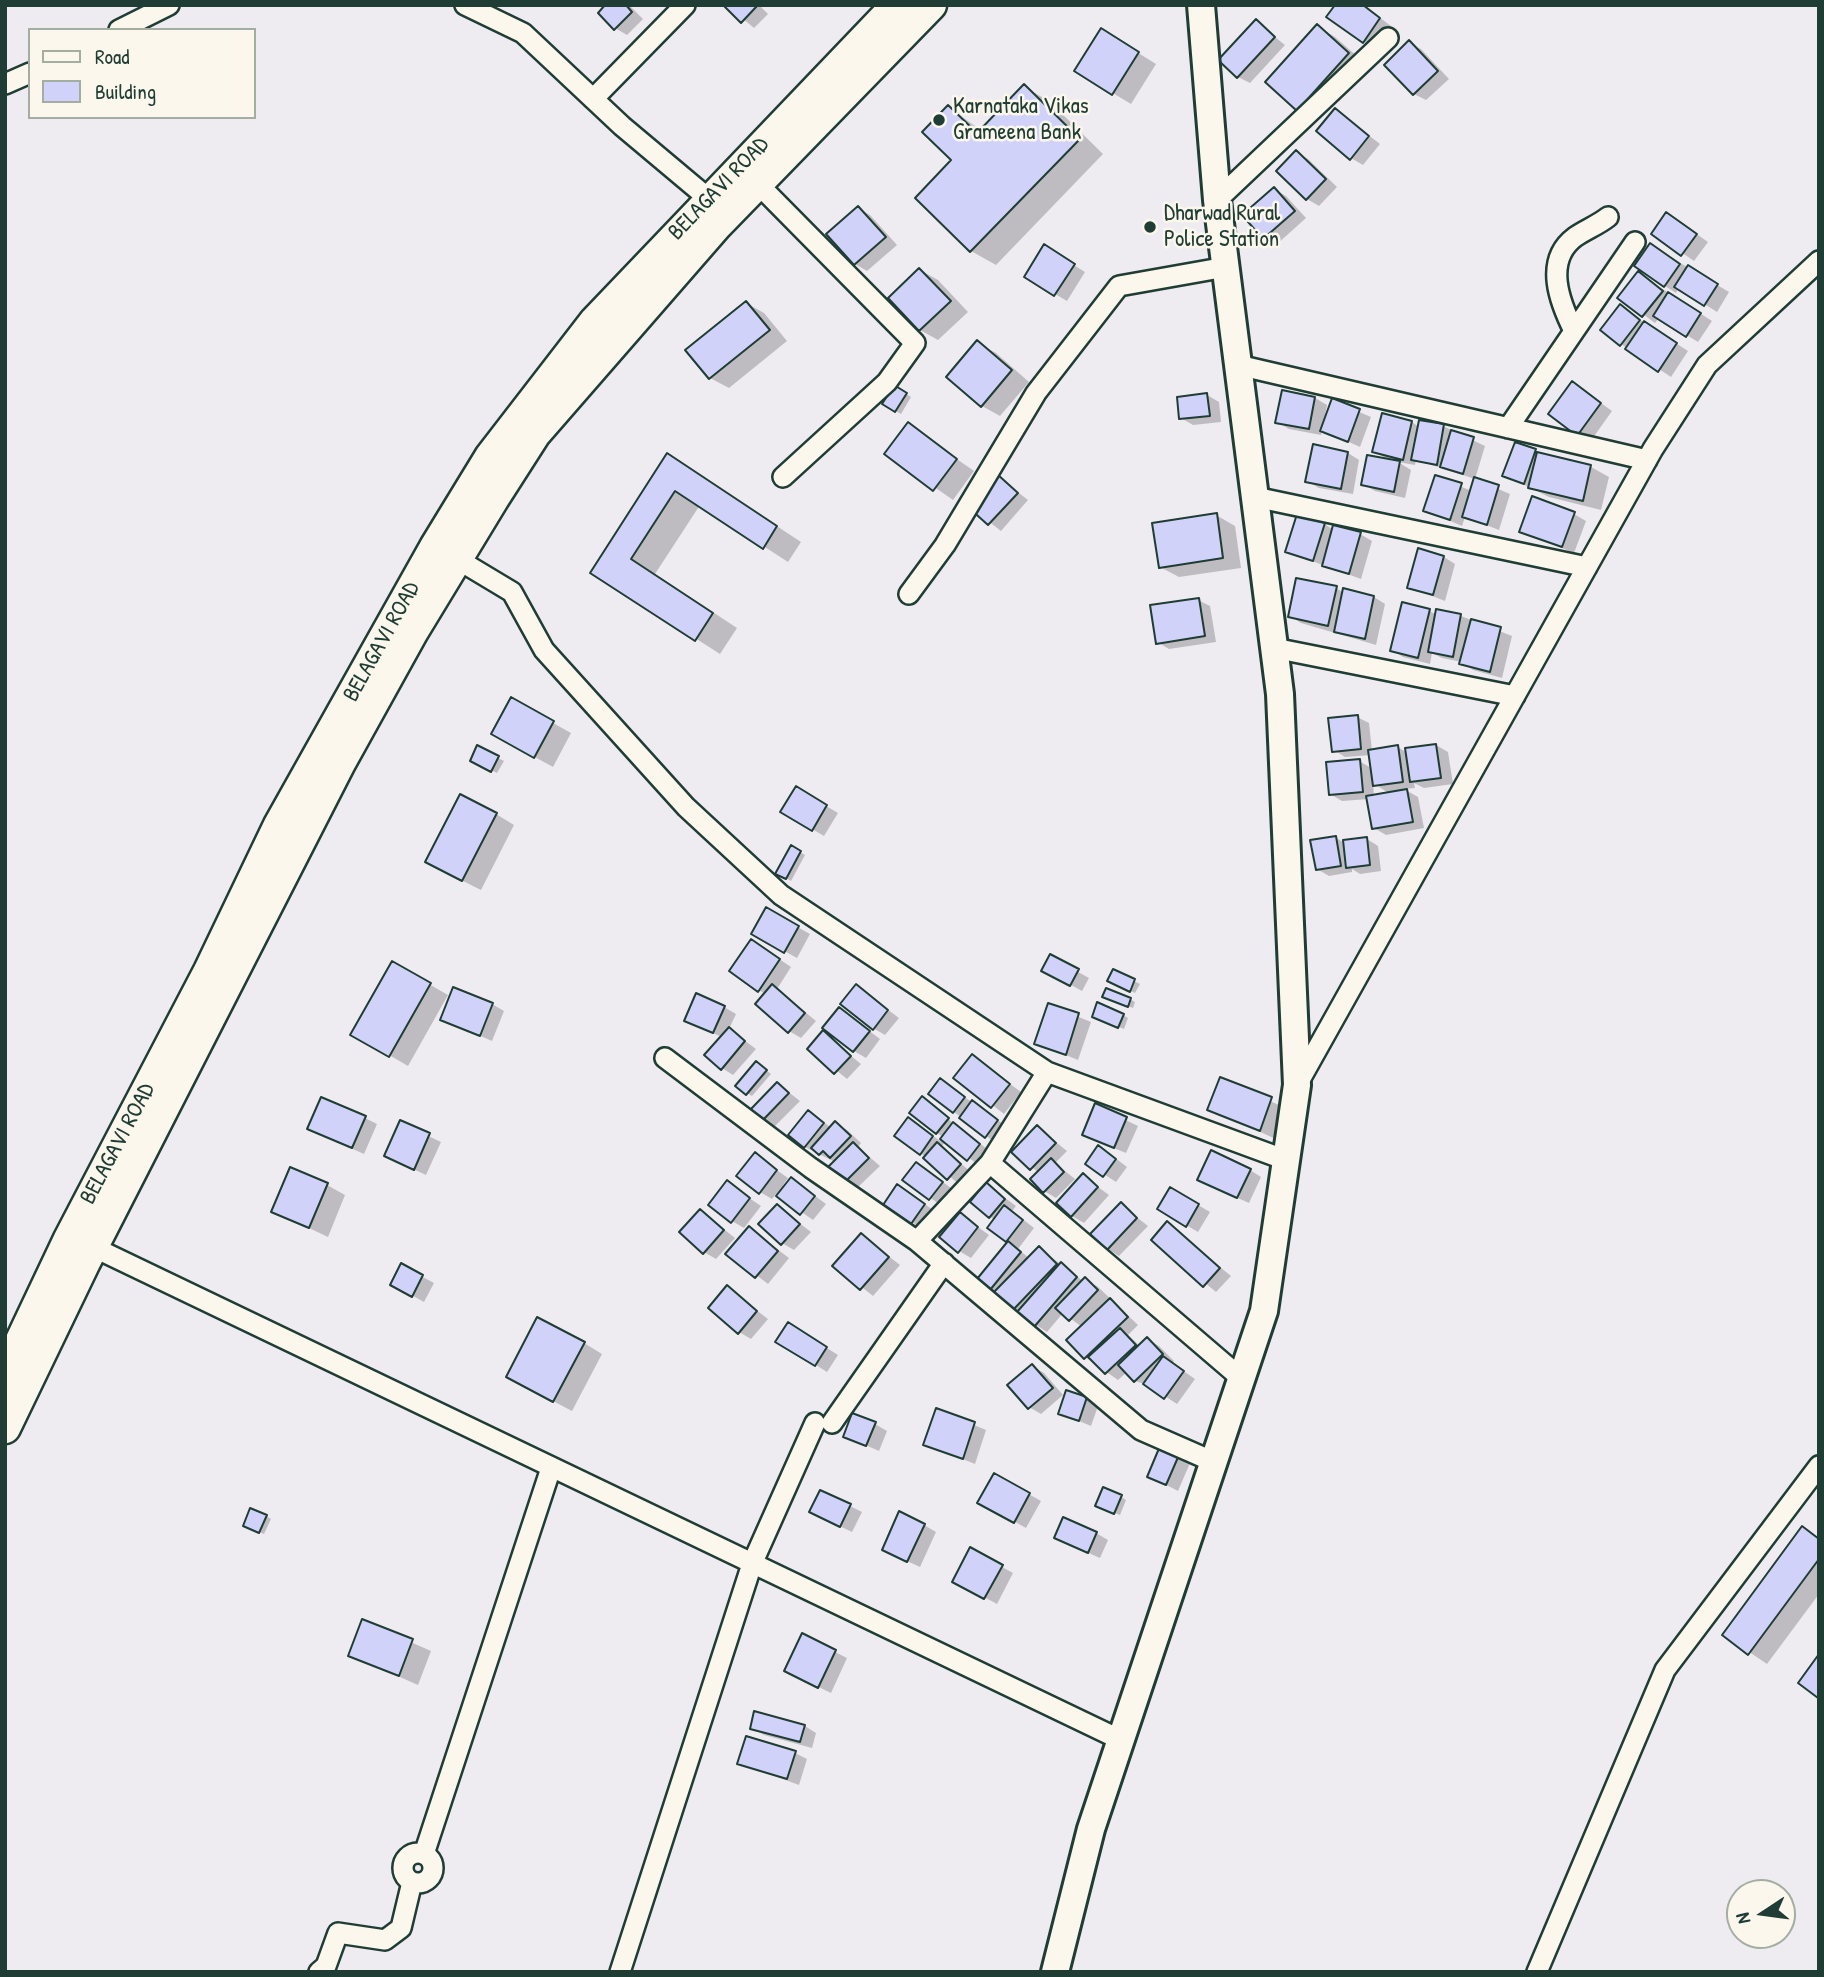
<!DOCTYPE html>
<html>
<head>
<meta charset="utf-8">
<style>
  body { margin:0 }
  #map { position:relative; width:1824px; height:1977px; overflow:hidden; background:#eeecf0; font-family:"Patrick Hand",sans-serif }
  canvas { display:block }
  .frame { position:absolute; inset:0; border:7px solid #1f3d34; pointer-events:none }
  .legend { position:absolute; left:28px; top:28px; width:228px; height:91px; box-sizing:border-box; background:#fbf7ec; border:2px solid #a3ada2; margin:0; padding:9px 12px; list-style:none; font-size:21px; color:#1f3d34 }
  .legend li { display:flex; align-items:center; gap:14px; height:35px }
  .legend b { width:35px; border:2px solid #a3ada2 }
  .north { position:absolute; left:1726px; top:1879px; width:70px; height:70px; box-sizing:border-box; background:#fbf7ec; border:2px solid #a3ada2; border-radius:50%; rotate:257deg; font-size:19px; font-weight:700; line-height:28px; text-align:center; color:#1f3d34 }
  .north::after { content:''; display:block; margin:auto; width:24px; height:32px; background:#1f3d34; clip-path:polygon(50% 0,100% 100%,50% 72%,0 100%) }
</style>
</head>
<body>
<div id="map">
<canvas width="1824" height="1977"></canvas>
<div class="frame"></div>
<ul class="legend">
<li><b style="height:9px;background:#fbf7ec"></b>Road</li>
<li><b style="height:19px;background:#d1d2fa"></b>Building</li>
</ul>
<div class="north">N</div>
</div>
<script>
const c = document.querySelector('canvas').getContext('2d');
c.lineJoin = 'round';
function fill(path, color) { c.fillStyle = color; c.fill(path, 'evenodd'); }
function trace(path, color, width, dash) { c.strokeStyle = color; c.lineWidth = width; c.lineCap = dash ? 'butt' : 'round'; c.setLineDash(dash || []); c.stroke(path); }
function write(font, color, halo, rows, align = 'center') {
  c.font = font + ' "Patrick Hand",sans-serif'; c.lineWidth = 5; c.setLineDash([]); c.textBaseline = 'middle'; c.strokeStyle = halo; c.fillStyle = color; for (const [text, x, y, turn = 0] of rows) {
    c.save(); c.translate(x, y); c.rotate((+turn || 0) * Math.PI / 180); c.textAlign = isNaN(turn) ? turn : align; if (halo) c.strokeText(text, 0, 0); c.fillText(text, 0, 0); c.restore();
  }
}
fill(new Path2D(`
  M608,5H629L643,19L627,35L615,28Z
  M726,5H759L768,14L754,28Z
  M1363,5L1391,26L1375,48L1363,41Z
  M1256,22L1285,45L1250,83L1238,77Z
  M1317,26L1335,37L1366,64L1316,120L1298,109Z
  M1119,41L1156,64L1131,104L1076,71Z
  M1409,43L1421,49L1449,79L1426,100L1414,94Z
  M1024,87L1049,101L1103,154L996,265L971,251L917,198L954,160L948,107L982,131Z
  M1336,110L1380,144L1363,165L1351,158Z
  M1296,152L1308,159L1337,187L1319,206L1307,199Z
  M1274,189L1286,196L1306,218L1276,245L1264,238Z
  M858,208L870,215L897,245L867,271L855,264Z
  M1678,221L1708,242L1694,261L1653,233Z
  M1662,252L1729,292L1717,312L1679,288L1676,293L1665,286Z
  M1056,254L1085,272L1067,301L1026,277Z
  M920,270L938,280L968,312L938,340L920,330Z
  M1638,273L1712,321L1698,342L1659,318L1655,323L1620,297Z
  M746,303L764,313L787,341L729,388L710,378L688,350Z
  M1620,307L1688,351L1671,377L1621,344Z
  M977,343L996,353L1029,382L1000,416L982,406Z
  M1573,383L1612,411L1590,442L1578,435Z
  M895,387L911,397L901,414L884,404Z
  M1283,392L1315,398L1327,405L1324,420L1333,401L1371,417L1360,447L1322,430L1321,435L1289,429L1277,422Z
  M1207,395L1219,402L1221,422L1193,425L1181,418Z
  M1412,422L1419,427L1443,426L1485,446L1475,479L1416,460L1415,465L1398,462L1411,470L1405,498L1375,491L1363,484L1390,461L1374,451Z
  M908,425L974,471L953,500L887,454Z
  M1516,444L1542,455L1591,467L1609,477L1601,510L1549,497L1504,475Z
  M1348,453L1359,460L1353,494L1319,488L1307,481Z
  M692,470L801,542L788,562L700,505L655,574L737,628L720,654L592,572Z
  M998,477L1028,500L1001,531L970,507Z
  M1436,477L1472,491L1475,479L1510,494L1499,530L1465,517L1462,526L1425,510Z
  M1574,514L1586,521L1574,553L1521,531Z
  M1216,515L1235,526L1241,568L1179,577L1160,567Z
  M1324,524L1334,530L1360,534L1372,541L1361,579L1287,552Z
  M1444,557L1455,564L1445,601L1409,587Z
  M1336,588L1344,593L1374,597L1385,604L1376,645L1301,623L1290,616Z
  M1198,600L1210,606L1216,642L1169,649L1157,642Z
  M1429,611L1437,615L1461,616L1512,636L1502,678L1473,670L1462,662L1442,658L1432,653L1430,664L1403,657L1392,650Z
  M512,700L571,733L553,767L511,744Z
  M1357,717L1369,723L1372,751L1398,747L1407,753L1436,745L1448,752L1453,784L1424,788L1414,783L1415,788L1404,789L1418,797L1424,828L1386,835L1374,828L1369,799L1342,801L1330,794L1359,761L1373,769L1371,755L1345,757L1334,750ZM1373,783L1390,794L1374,797Z
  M478,748L504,761L497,773L472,760Z
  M797,789L838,813L824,836L783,812Z
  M496,814L514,825L481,890L445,872Z
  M1336,838L1343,842L1367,839L1378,846L1381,871L1360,874L1352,869V872L1329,876L1317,869Z
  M791,847L805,855L791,881L778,873Z
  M767,910L810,934L797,958L754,934Z
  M763,948L791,967L777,989L816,1021L801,1038L789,1031L765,994L731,971Z
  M1051,957L1089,978L1082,991L1044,970Z
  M392,963L448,995L408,1066L353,1034Z
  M1114,971L1140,984L1135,993L1114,983Z
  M856,986L899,1018L885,1035L873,1028Z
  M1110,999H1130L1135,1002L1133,1008Z
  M492,1004L504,1011L492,1041L442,1019Z
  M1049,1005L1091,1022L1078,1060L1036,1043Z
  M724,1007L736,1014L729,1029L756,1049L733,1075L722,1068V1037L698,1027Z
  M840,1009L880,1039L866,1058L854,1051Z
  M1123,1015L1128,1018L1124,1029L1099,1019Z
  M823,1033L861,1064L847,1079L809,1048Z
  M972,1056L1021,1092L1004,1114L956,1077Z
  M761,1066L771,1074L752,1096L747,1093Z
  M1221,1079L1290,1110L1278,1140L1209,1109Z
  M940,1080L1009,1128L997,1144L930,1094Z
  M778,1084L800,1101L774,1127L763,1120Z
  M922,1099L991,1152L980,1166L946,1141L941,1147L971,1172L960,1185L921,1153L920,1126L940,1141L943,1137L937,1133Z
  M1096,1106L1138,1126L1126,1153L1096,1141Z
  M808,1112L832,1128L835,1124L847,1130L861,1143L858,1147L880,1166L857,1188L845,1182L835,1162L805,1147Z
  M365,1118L377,1124L364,1154L321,1135Z
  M401,1123L441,1142L426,1175L398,1162Z
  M1037,1127L1067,1151L1055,1163L1075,1179L1056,1198L1044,1191L1039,1173L1014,1152Z
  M1110,1154L1127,1167L1116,1182L1087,1163Z
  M755,1155L788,1178L783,1185L785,1187L792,1179L826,1204L813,1220L776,1194L772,1199L760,1192Z
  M917,1164L954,1190L942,1206L905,1180Z
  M1250,1170L1261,1177L1249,1203L1211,1186Z
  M1083,1176L1109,1195L1084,1223L1072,1216Z
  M727,1183L761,1206L744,1228L732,1221Z
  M986,1184L1016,1206L1012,1211L1034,1228L1018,1249L1029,1258L1039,1248L1083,1281L1097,1286L1138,1325L1128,1335L1140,1346L1147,1339L1159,1346L1174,1361L1172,1363L1195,1379L1177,1404L1148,1385L1135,1381L1127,1372L1118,1380L1085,1357L1082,1327L1063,1313L1047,1332L1013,1310L979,1279L1009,1242L990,1228L996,1220L990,1217Z
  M327,1185L345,1195L328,1237L273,1211Z
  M1171,1189L1210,1212L1198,1232L1159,1209Z
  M909,1193L936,1212L924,1230L885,1204Z
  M1121,1205L1148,1226L1119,1256L1108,1249Z
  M777,1206L811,1232L794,1250L782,1243Z
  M701,1211L735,1238L716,1259L704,1252Z
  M960,1214L989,1235L971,1258L959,1251Z
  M1167,1224L1231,1276L1216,1292L1153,1240Z
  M749,1228L789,1258L768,1284L728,1253Z
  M861,1235L900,1265L873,1296L834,1265Z
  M402,1266L434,1283L424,1302L392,1284Z
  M727,1288L768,1319L751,1339L739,1332Z
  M800,1331L838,1355L827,1372L816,1365Z
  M584,1343L602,1354L572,1411L526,1387Z
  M1032,1366L1044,1373L1063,1395L1041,1414L1029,1407Z
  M1086,1399L1098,1406L1091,1426L1060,1413Z
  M938,1410L986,1430L975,1464L926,1444Z
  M875,1424L887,1431L879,1451L845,1436Z
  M1178,1456L1190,1463L1178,1491L1149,1476Z
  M995,1475L1041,1501L1026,1528L980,1502Z
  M1121,1497L1126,1500L1120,1515L1102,1508Z
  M850,1506L862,1512L852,1532L823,1518Z
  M266,1516L271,1519L264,1534L250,1528Z
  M924,1525L936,1532L920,1567L896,1556Z
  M1802,1529L1819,1538V1594L1767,1664L1724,1635Z
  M1096,1533L1108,1540L1100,1558L1068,1544Z
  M971,1550L1013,1573L997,1604L954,1581Z
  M363,1621L431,1651L418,1685L350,1655Z
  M803,1636L847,1658L831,1693L798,1677Z
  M805,1726L816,1733L812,1748L764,1735L752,1728Z
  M795,1753L807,1759L799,1785L739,1763Z`), '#0003');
const building = new Path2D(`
  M605,5H626L632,12L614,30L598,13Z
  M723,5H757V6L741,23Z
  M1335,5H1363L1380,18L1363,43L1326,17Z
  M1256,19L1275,37L1237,78L1218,60Z
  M1317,24L1349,53L1297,111L1265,82Z
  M1101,28L1139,52L1112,95L1074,71Z
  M1409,40L1438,71L1413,95L1384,65Z
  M1024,84L1080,139L970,252L915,198L951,160L922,132L948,105L977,133Z
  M1335,108L1369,136L1350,160L1316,131Z
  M1296,150L1326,179L1306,200L1276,171Z
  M1274,187L1295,211L1263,239L1242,215Z
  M858,206L886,237L854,265L826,234Z
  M1666,212L1697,234L1681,256L1651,234Z
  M1650,243L1680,264L1664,287L1634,266Z
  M1044,244L1075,264L1054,296L1024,277Z
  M1688,265L1718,284L1704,306L1674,287Z
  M919,268L951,301L919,331L888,298Z
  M1638,271L1663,291L1642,317L1617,298Z
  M1668,292L1701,313L1686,337L1653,316Z
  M746,301L770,330L709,379L685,350Z
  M1620,304L1640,320L1620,346L1600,330Z
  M1644,321L1677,343L1658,372L1625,349Z
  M977,340L1012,370L981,407L946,377Z
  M1572,381L1601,403L1577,436L1548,414Z
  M894,385L907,393L895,412L882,404Z
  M1282,390L1315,397L1309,429L1275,423Z
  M1207,393L1210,416L1179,419L1177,397Z
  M1332,398L1360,409L1348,442L1320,431Z
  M1382,413L1412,421L1403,460L1372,452Z
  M1419,420L1444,424L1437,465L1411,460Z
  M908,422L957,459L933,491L884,454Z
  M1451,430L1474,437L1463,474L1440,467Z
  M1515,442L1536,449L1524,484L1502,476Z
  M1313,444L1348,452L1341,489L1305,482Z
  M1537,452L1591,465L1583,501L1528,488Z
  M667,453L777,526L763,549L675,491L631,559L713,613L695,641L590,573Z
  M1367,455L1400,461L1394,492L1361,485Z
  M997,474L1018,493L988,525L968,507Z
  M1435,475L1462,483L1450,520L1423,511Z
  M1474,477L1499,485L1487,525L1462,517Z
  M1532,496L1575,512L1562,547L1519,532Z
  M1217,513L1223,558L1159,568L1152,523Z
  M1297,514L1325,523L1313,561L1285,552Z
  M1333,525L1361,532L1349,574L1322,566Z
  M1418,548L1444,556L1433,595L1407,588Z
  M1296,578L1337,586L1328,626L1288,617Z
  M1343,588L1374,596L1365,639L1334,632Z
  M1199,598L1205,636L1156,644L1150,605Z
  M1402,602L1430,609L1418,658L1390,651Z
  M1436,609L1461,614L1453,657L1428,652Z
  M1471,619L1501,627L1490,672L1459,664Z
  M511,697L554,721L534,758L491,734Z
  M1358,715L1361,749L1332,752L1328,718Z
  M1436,744L1441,778L1410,782L1405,748Z
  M477,745L499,756L491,772L470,761Z
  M1398,745L1403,782L1373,786L1368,750Z
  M1360,759L1363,792L1329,795L1326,762Z
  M796,786L827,805L812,831L780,812Z
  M1407,789L1413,822L1372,829L1366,796Z
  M460,794L497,813L462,881L425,862Z
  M1336,836L1341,866L1316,870L1310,840Z
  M1367,837L1370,865L1346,868L1343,840Z
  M791,845L801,851L786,879L775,874Z
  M766,907L799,926L784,953L751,934Z
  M751,939L780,959L758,992L729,971Z
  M1050,954L1079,969L1070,986L1041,971Z
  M392,961L431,983L389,1057L350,1035Z
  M1113,969L1135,979L1130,992L1107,981Z
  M772,984L805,1013L788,1033L755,1004Z
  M856,984L888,1010L873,1030L840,1004Z
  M453,987L493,1003L480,1036L440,1020Z
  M1106,988L1131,998L1128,1007L1102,997Z
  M696,993L725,1006L713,1033L684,1021Z
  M1097,1002L1124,1014L1118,1028L1092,1017Z
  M1048,1003L1079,1013L1066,1055L1034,1044Z
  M839,1007L870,1031L853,1052L822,1028Z
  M729,1027L745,1041L721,1070L704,1055Z
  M823,1030L851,1056L834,1074L807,1049Z
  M972,1054L1010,1084L991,1108L953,1078Z
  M756,1061L767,1070L746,1095L735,1086Z
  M1220,1077L1272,1097L1260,1131L1207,1110Z
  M940,1078L965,1097L953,1113L928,1094Z
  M777,1082L789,1093L762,1121L750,1110Z
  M922,1096L949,1118L936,1134L909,1113Z
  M321,1097L366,1116L352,1148L307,1129Z
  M972,1100L998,1120L985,1138L959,1118Z
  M1095,1103L1127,1117L1114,1148L1082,1135Z
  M808,1110L824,1123L804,1148L788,1135Z
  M908,1117L933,1136L920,1155L894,1136Z
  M400,1120L430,1133L414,1170L384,1156Z
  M835,1121L851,1136L830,1158L823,1151L819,1155L811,1148Z
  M953,1122L980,1144L967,1161L940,1139Z
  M1037,1125L1056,1143L1030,1170L1011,1152Z
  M853,1142L869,1158L844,1183L828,1167Z
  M937,1142L961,1164L947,1180L923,1158Z
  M1098,1145L1116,1159L1103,1177L1085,1164Z
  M1211,1150L1251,1169L1237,1198L1197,1180Z
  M755,1152L777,1170L759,1194L736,1176Z
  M1051,1158L1064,1172L1043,1193L1030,1179Z
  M916,1162L943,1182L929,1200L902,1180Z
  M290,1167L328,1183L309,1228L271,1212Z
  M1083,1173L1098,1187L1071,1217L1056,1203Z
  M791,1177L815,1196L800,1215L776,1196Z
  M727,1180L750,1198L731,1223L708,1205Z
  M986,1182L1005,1199L989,1218L970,1202Z
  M897,1184L925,1204L911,1224L883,1205Z
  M1170,1187L1199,1204L1186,1227L1157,1209Z
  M1121,1202L1137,1218L1107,1250L1090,1234Z
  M777,1204L800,1224L781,1245L758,1224Z
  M1004,1205L1023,1220L1006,1242L987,1228Z
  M700,1209L724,1230L703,1254L679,1232Z
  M960,1212L978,1227L958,1253L939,1237Z
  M1167,1221L1220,1268L1203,1287L1151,1240Z
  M749,1226L778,1251L755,1278L725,1254Z
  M861,1233L889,1257L860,1290L832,1266Z
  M1008,1241L1021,1252L990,1290L977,1279Z
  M1039,1246L1057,1264L1012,1311L993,1293Z
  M1061,1262L1077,1277L1034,1327L1017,1312Z
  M401,1263L423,1275L412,1297L390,1285Z
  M1085,1277L1098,1290L1069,1321L1055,1308Z
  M727,1285L757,1311L738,1334L708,1308Z
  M1110,1298L1128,1317L1084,1359L1066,1340Z
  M537,1317L585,1342L553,1402L506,1377Z
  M788,1322L827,1347L815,1366L775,1342Z
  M1120,1328L1136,1345L1105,1374L1088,1357Z
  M1147,1337L1163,1354L1134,1382L1118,1365Z
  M1163,1356L1184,1371L1164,1399L1143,1384Z
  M1032,1364L1053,1388L1028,1409L1007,1385Z
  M1066,1390L1087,1397L1079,1421L1058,1414Z
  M936,1408L975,1422L963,1459L923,1445Z
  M852,1413L876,1422L866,1446L843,1437Z
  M1160,1446L1179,1455L1166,1485L1147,1477Z
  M994,1473L1030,1493L1014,1523L977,1503Z
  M1103,1487L1122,1495L1114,1514L1095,1506Z
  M820,1490L851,1504L840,1527L809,1512Z
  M250,1508L267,1515L259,1533L243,1526Z
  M899,1511L925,1524L907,1562L882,1550Z
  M1063,1517L1097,1532L1088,1553L1054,1538Z
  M1802,1526L1819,1539V1559L1748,1655L1722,1635Z
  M970,1547L1003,1565L984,1599L952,1582Z
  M362,1619L413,1639L399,1676L348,1656Z
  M802,1633L836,1650L818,1688L784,1671Z
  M1819,1654V1697L1818,1698L1798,1683Z
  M754,1711L805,1725L800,1742L750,1729Z
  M746,1736L796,1751L787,1779L737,1764Z`);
fill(building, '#d1d2fa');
trace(building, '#1f3d34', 2);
const minor = new Path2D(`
  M465,5L523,33L622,126L709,199
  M119,30L169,5
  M5,84L30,73
  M593,99L685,5
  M757,183L915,343L887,382L783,477
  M1217,200L1388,38
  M1574,331C1560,303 1543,261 1575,237C1585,230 1598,225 1608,217
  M1238,365L1647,460
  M1508,428L1635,242
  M1255,497L1587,567
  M457,559L512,592L544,650L686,807L781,895L1047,1072L1286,1160
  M909,594L945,545L1036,393L1119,286L1226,267
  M1274,648L1515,696
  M665,1058L811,1168L917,1241L1141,1430L1214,1462
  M1297,1085L1653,449L1707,365L1819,261
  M990,1163L1242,1379
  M917,1241L990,1163L1047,1072
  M93,1247L1121,1740
  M832,1423L944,1263
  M403 1868a15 15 0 1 1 30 0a15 15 0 1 1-30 0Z
  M424,1854L551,1468
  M319,1972L326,1966L338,1933L385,1940L401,1928L412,1882
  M620,1972L752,1564L815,1423
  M1537,1972L1665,1670L1819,1466`);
const secondary = new Path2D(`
  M1055,1972L1091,1829L1264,1311L1297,1085L1280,694L1217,200L1201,5`);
const primary = new Path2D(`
  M5,1374L69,1239L209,971L279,825L435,547L490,457L595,321L897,5
  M5,1428L85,1262L340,763L412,633L494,498L535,434L717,225L931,5`);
trace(minor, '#1f3d34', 24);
trace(secondary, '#1f3d34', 32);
trace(primary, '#1f3d34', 35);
trace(minor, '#fbf7ec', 19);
trace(secondary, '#fbf7ec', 26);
trace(primary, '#fbf7ec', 30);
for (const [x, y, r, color] of [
  [939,120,7,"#1f3d34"],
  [1150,227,7,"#1f3d34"]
]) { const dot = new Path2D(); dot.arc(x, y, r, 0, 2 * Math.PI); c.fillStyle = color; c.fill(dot); trace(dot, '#fbf7ec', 2.5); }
write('23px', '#1f3d34', '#fbf7ec', [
  ["Karnataka Vikas",953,107],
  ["Grameena Bank",953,133],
  ["Dharwad Rural",1164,214],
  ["Police Station",1164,240]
], 'left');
write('23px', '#1f3d34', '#fbf7ec', [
  ["BELAGAVI ROAD",719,189,-46],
  ["BELAGAVI ROAD",382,642,-61],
  ["BELAGAVI ROAD",118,1144,-62]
]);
</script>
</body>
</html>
